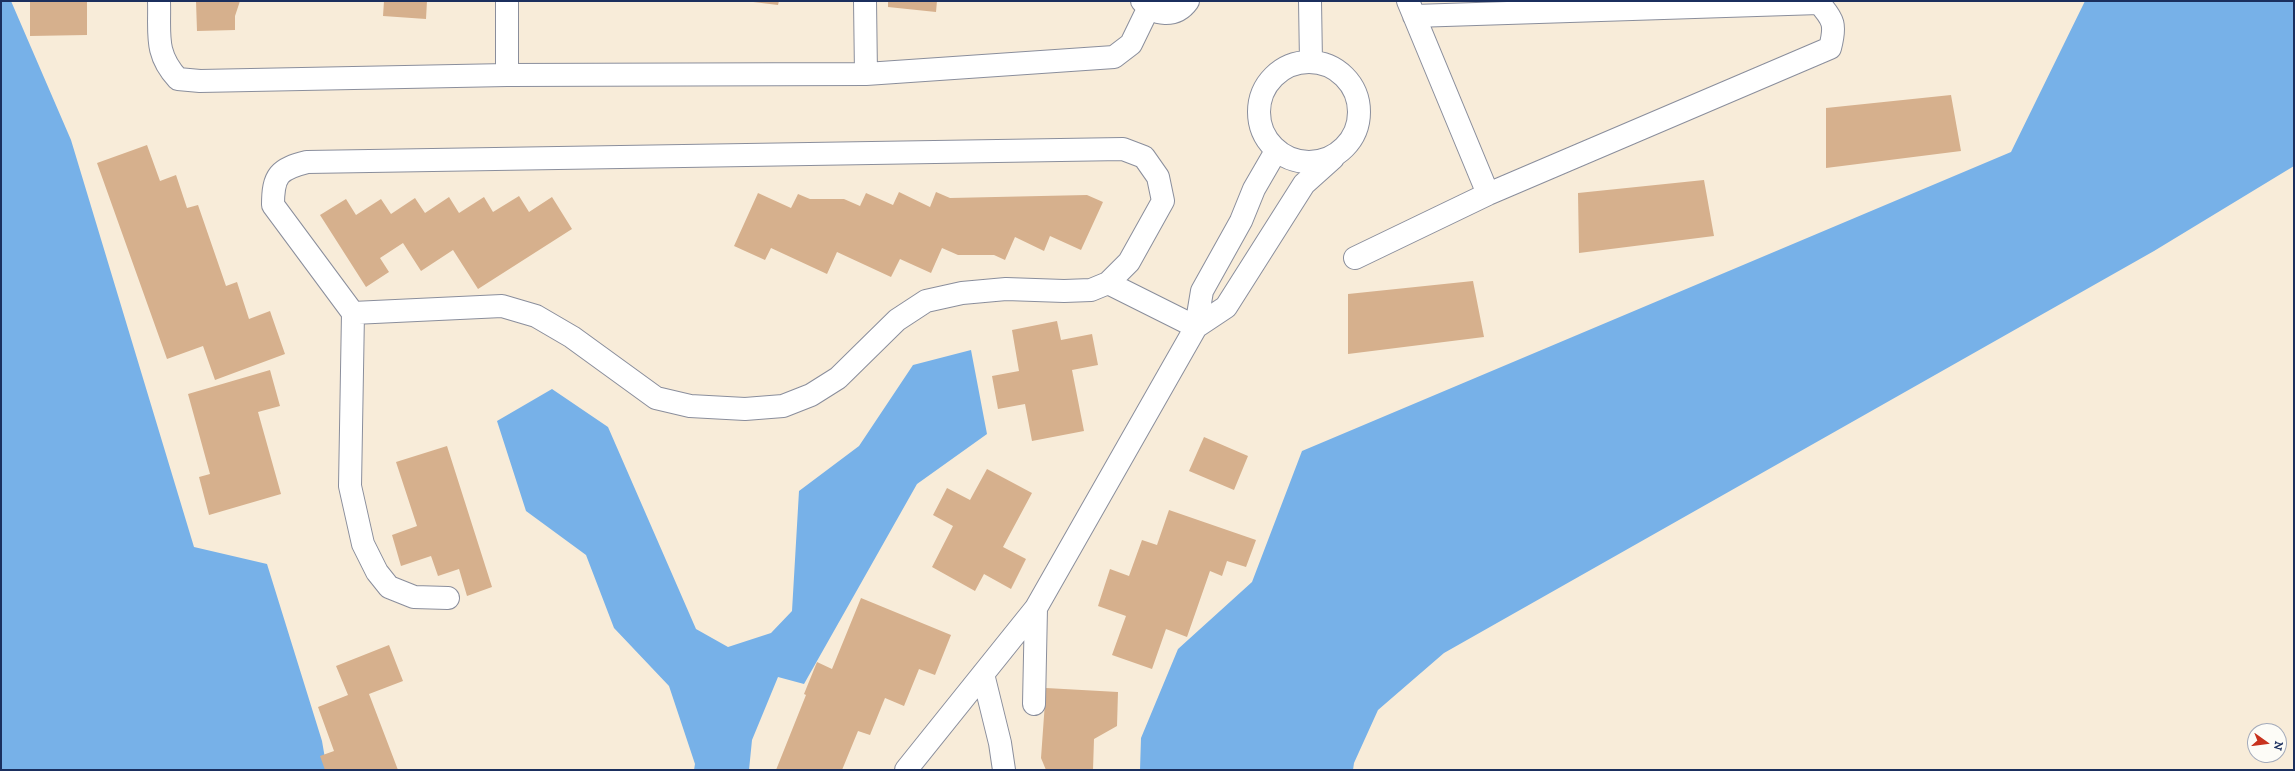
<!DOCTYPE html>
<html>
<head>
<meta charset="utf-8">
<style>
  body { margin:0 }
  #map { position:relative; width:2295px; height:771px; overflow:hidden; background:#f8ecd9; font-family:"IM FELL DW Pica",serif }
  canvas { display:block }
  .frame { position:absolute; inset:0; border:2px solid #1b2f5e; pointer-events:none }
  .north { position:absolute; left:2247px; top:723px; width:40px; height:40px; box-sizing:border-box; background:#fdfcf7; border:1px solid #a3aaba; border-radius:50%; rotate:104deg; font-size:11px; font-weight:700; line-height:16px; text-align:center; color:#1b2f5e }
  .north::after { content:''; display:block; margin:auto; width:14px; height:18px; background:#c8321e; clip-path:polygon(50% 0,100% 100%,50% 72%,0 100%) }
</style>
</head>
<body>
<div id="map">
<canvas width="2295" height="771"></canvas>
<div class="frame"></div>
<div class="north">N</div>
</div>
<script>
const c = document.querySelector('canvas').getContext('2d');
c.lineJoin = 'round';
function fill(path, color) { c.fillStyle = color; c.fill(path, 'evenodd'); }
function trace(path, color, width, dash) { c.strokeStyle = color; c.lineWidth = width; c.lineCap = dash ? 'butt' : 'round'; c.setLineDash(dash || []); c.stroke(path); }
fill(new Path2D(`
  M1,1H11L71,140L194,547L267,564L322,741L327,770H1Z
  M2085,1H2294V166L2154,251L1444,653L1378,710L1354,763L1353,770H1140L1141,738L1178,649L1252,582L1302,451L2011,152Z
  M971,350L987,434L917,484L804,684L778,677L752,740L749,770H694L695,764L669,686L614,628L586,555L526,511L497,421L552,389L608,427L696,629L728,647L771,633L792,611L799,491L859,446L913,365Z`), '#77b1e8');
fill(new Path2D(`
  M30,1H87V35L30,36Z
  M196,1H240L235,16V30L197,31Z
  M384,1H427L426,19L383,16Z
  M745,1H779L778,5Z
  M888,1H937L936,12L888,7Z
  M1951,95L1961,151L1826,168V108Z
  M147,145L160,181L176,175L187,208L198,205L226,286L237,282L249,319L270,311L285,354L215,380L203,346L167,359L97,163Z
  M1704,180L1714,236L1579,253L1578,193Z
  M899,192L930,207L936,192L950,198L1087,195L1103,202L1081,250L1050,236L1044,251L1015,237L1005,260L994,255H958L942,248L931,273L900,259L891,277L837,252L827,274L771,248L765,260L734,246L758,193L791,208L798,194L810,199H844L860,206L866,193L893,205Z
  M519,196L529,212L552,197L572,229L478,289L453,250L421,271L403,243L380,258L389,272L366,287L320,215L346,199L356,215L381,199L391,214L415,198L425,213L449,197L459,213L484,197L493,212Z
  M1473,281L1484,337L1348,354V294Z
  M1057,321L1061,340L1092,334L1098,365L1072,370L1084,431L1032,441L1025,404L998,409L992,376L1019,371L1012,330Z
  M270,370L280,406L258,412L281,494L209,515L199,477L210,474L188,394Z
  M1204,437L1248,456L1234,490L1189,471Z
  M447,446L492,587L467,596L459,569L438,576L431,556L401,566L392,535L417,526L396,462Z
  M987,469L1032,493L1003,547L1026,559L1011,589L984,574L975,591L932,567L953,526L933,515L947,488L970,500Z
  M1169,510L1256,540L1246,567L1227,561L1222,576L1210,571L1187,637L1166,629L1152,669L1112,655L1126,616L1098,606L1110,569L1129,576L1142,540L1157,545Z
  M861,598L951,635L935,675L919,669L904,706L885,698L870,735L858,731L842,770H776L806,695L804,694L817,662L832,669Z
  M389,645L403,681L369,694L398,770H325L320,756L334,751L318,707L348,695L336,666Z
  M1046,688L1118,692L1117,726L1094,739L1093,770H1046L1041,758Z`), '#d6b08d');
const minor = new Path2D(`
  M159,1C160,34 154,53 178,79L200,81L507,75L866,74L1114,57L1131,44L1148,9
  M865,1L866,74
  M1142,1C1154,16 1176,18 1188,1
  M1310,1L1311,62
  M1408,1L1488,194
  M1259 112a50 50 0 1 1 100 0a50 50 0 1 1-100 0Z
  M507,75V1
  M1355,258L1488,194L1830,48C1836,25 1834,20 1819,3L1414,16
  M1108,283L1196,327
  M353,313L502,306L536,316L572,337L656,398L690,406L745,409L783,406L811,395L838,378L897,320L926,301L962,293L1006,289L1064,291L1091,290L1108,283L1129,262L1163,201L1158,177L1144,157L1123,149L307,162C279,169 273,175 273,205L353,313L350,486L363,544L377,572L389,587L414,597L448,598
  M1196,327L1226,307L1304,184L1333,158
  M983,674L1000,743L1004,770
  M1034,704L1036,608
  M906,770L1036,608L1196,327L1202,291L1241,221L1254,189L1276,151`);
trace(minor, '#8a8e9c', 24);
trace(minor, '#fff', 22);
</script>
</body>
</html>
